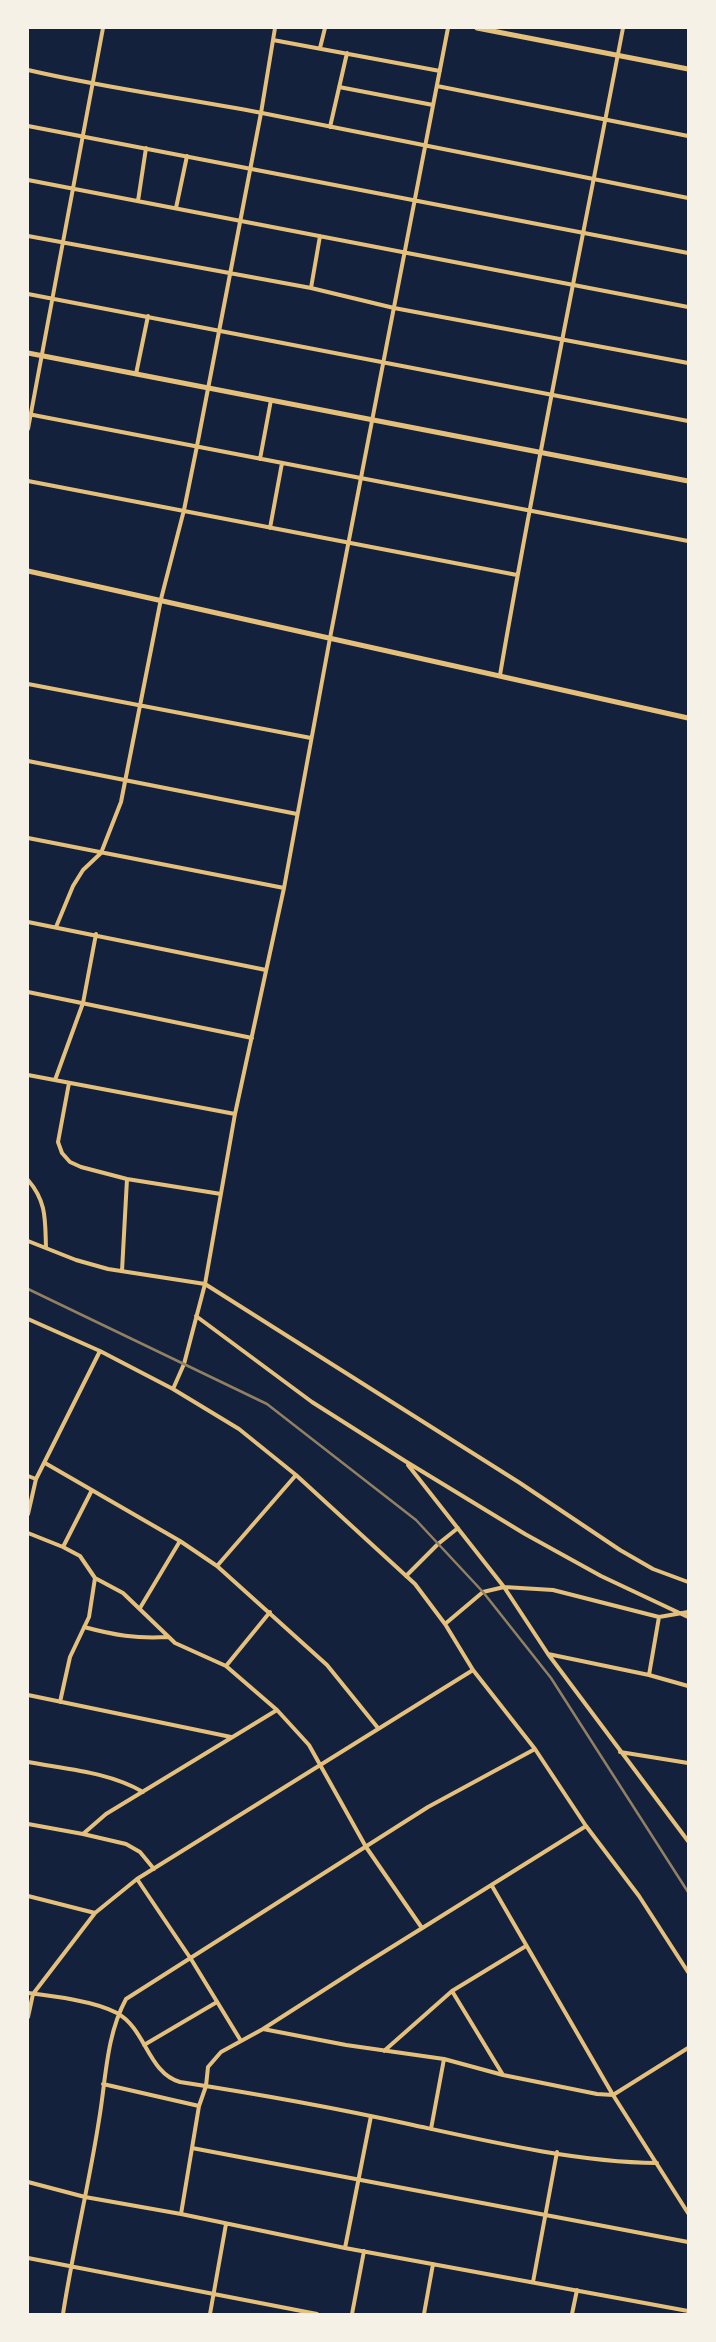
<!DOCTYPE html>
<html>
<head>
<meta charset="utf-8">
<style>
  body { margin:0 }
  #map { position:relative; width:716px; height:2342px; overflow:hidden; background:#14213d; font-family:"Fira Sans",sans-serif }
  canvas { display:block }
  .frame { position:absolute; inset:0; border:29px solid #f6f1e7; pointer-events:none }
</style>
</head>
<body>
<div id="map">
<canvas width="716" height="2342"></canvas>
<div class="frame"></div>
</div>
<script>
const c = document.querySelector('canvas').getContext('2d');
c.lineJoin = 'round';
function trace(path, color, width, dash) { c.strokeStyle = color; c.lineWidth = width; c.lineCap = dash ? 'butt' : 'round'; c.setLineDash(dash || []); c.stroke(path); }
trace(new Path2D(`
  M273,40L440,71
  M320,48L325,28
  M28,70C105,88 184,98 262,113C404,140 546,170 688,198
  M437,86L688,136
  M339,87L433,105
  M28,126L688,253
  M330,127L347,53
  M28,180L688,307
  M138,201L146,148
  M176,208L187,156
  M28,236L311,288L394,308L688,363
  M311,288L320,236
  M28,294L688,421
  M136,374L148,316
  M28,414L688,541
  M28,429L103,28
  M260,459L271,400
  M28,481L517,575
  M270,528L282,463
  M500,675C537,458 582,243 623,28
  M28,684L311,738
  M28,761L297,814
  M28,838L284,888
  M28,922L266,970
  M56,927L73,886L83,870L101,853L121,802L161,599L184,510L197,446L261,113L275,28
  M28,992L252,1038
  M28,1075L235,1114
  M55,1080L83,1003L96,934
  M69,1083L58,1142L62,1153L70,1162L81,1167L127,1179L221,1194
  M28,1180C47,1202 45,1220 46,1248
  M28,1241L76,1260L108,1269L205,1284L520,1483L620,1550L653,1569L688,1582
  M122,1271L127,1179
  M196,1316L312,1402L405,1461L525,1534L601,1576L688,1617
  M28,1319L100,1351L173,1389L239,1429L296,1475L415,1584L445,1624L473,1670L535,1749L586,1826L639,1896L688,1972
  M173,1389L184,1364L205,1284L235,1114L284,888L330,638L448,28
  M45,1463L180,1541L217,1566L327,1665L378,1728
  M408,1465L504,1587L548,1654L688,1841
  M28,1476L36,1479
  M28,1514L36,1479L100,1351
  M28,1533L63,1547L80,1556L95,1578L123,1593L175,1643L226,1666L277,1710L309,1745L366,1847L422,1928
  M63,1547L92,1490
  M217,1566L296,1475
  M406,1576L438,1544L458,1528
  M140,1608L180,1541
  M445,1624L483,1592L504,1587L553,1590L659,1617L688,1612
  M84,1627C114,1635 136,1639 168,1637
  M548,1654L649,1675L688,1686
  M226,1666L270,1612
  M649,1675L659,1617
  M28,1695L231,1737
  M60,1702L70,1657L89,1617L95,1578
  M620,1752L688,1763
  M28,1762C65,1769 110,1772 143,1792
  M28,1824L83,1834L126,1844L140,1852L154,1869
  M83,1834L106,1814L277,1710
  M137,1879L191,1959L241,2041
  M492,1886L613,2095L688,2213
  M28,1896L95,1913
  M452,1991L503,2075
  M28,1993C53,1996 95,2001 117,2013C146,2029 148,2073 180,2082C258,2094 336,2108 413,2125C491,2142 577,2162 657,2163
  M28,2017L33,1994L95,1913L137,1879L473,1670
  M263,2029L346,2045L444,2059L503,2075L597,2094L613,2095L688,2048
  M144,2045L217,2002
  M384,2051L452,1991L526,1946
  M103,2084L199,2106
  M431,2129L444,2059
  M192,2148L688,2242
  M28,2182L85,2197L181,2214L345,2248L688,2311
  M181,2214L199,2106L206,2086L208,2067L221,2052L263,2029L363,1965L586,1826
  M345,2248L371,2116
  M28,2258L317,2314
  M533,2282L557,2152
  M63,2314C73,2249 89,2185 99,2120C106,2079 106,2036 126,1999L428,1807L535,1749
  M210,2314L226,2224
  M352,2314L364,2251
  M424,2314L433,2264
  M572,2314L577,2290`), '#e5c07b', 4);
trace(new Path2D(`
  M477,28L688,69
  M28,353L688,481
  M28,571L688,718`), '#e5c07b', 5);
trace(new Path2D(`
  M28,1289L267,1404L416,1520L483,1592L551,1678L688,1892`), '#918062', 2.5);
</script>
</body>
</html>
